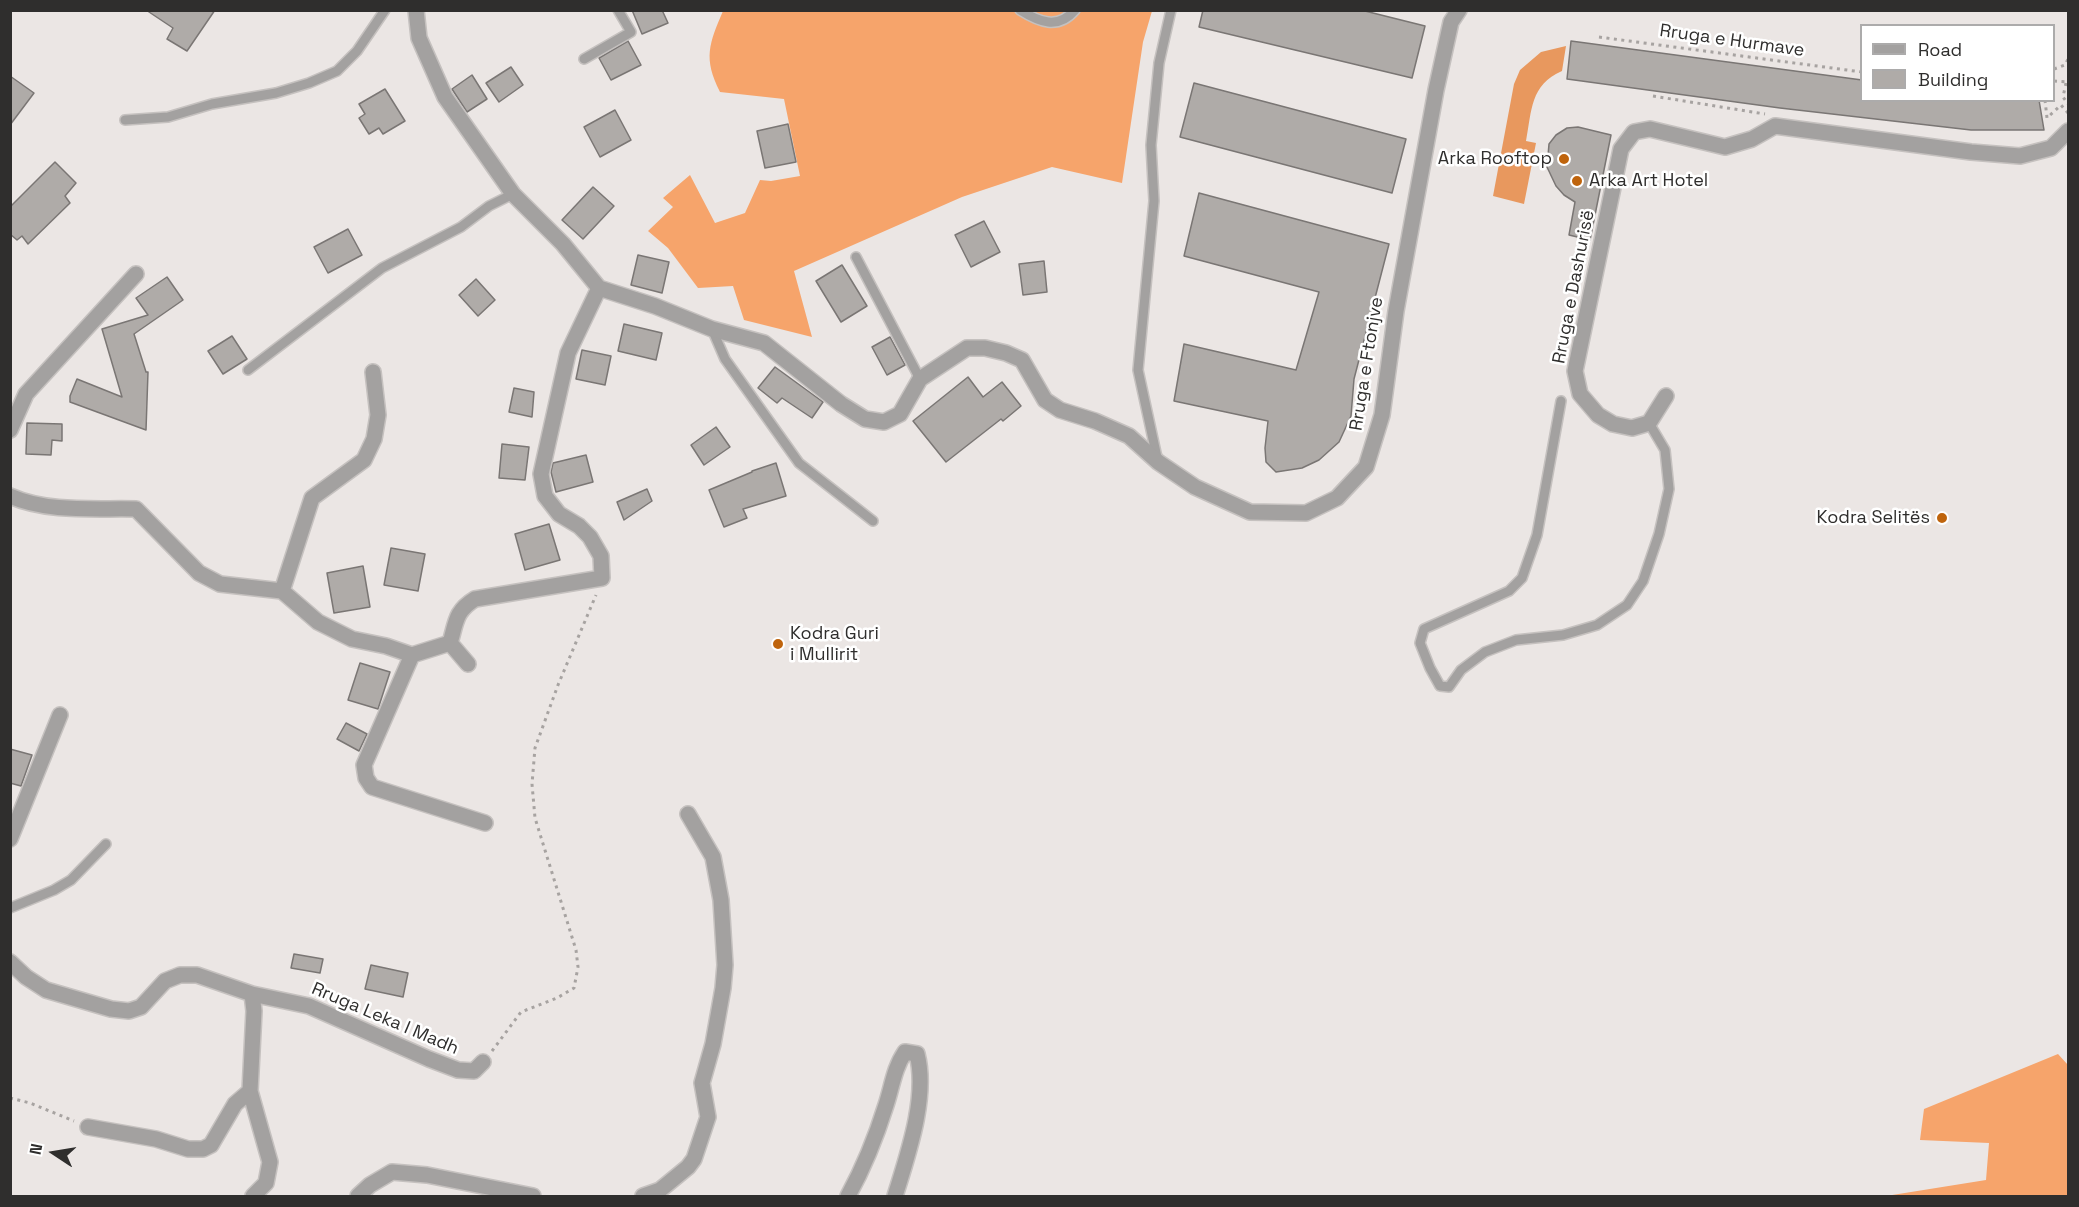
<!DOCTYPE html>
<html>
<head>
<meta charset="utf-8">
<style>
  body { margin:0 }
  #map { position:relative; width:2079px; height:1207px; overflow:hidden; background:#ebe6e4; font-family:"Space Grotesk",sans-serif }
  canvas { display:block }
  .frame { position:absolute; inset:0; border:12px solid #2f2e2d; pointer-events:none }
  .legend { position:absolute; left:1860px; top:24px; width:195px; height:78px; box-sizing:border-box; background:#fff; border:2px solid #acabab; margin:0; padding:8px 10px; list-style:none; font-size:18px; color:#2f2e2d }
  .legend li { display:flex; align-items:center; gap:12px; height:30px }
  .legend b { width:30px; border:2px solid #acabab }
  .north { position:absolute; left:24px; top:1123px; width:60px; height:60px; -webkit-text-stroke:4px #fff; paint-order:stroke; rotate:282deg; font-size:16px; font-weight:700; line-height:24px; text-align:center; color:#2f2e2d }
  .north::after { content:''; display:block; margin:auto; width:21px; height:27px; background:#2f2e2d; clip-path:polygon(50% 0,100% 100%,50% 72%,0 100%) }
</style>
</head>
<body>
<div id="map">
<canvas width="2079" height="1207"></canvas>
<div class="frame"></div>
<ul class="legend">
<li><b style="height:8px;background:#a3a1a0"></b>Road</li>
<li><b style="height:16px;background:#afaba8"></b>Building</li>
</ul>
<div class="north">N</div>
</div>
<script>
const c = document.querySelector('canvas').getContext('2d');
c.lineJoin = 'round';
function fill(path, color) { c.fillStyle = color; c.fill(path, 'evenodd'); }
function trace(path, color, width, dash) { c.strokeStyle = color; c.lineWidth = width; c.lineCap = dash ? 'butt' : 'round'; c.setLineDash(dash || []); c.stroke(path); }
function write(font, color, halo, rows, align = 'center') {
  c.font = font + ' "Space Grotesk",sans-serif'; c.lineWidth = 5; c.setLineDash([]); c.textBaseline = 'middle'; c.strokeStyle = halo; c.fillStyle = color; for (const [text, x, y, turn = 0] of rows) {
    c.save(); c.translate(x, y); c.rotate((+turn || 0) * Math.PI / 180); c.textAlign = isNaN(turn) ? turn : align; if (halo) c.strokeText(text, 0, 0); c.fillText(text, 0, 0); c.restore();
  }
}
fill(new Path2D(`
  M723,11H1152L1143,42L1122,183L1052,167L962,197L794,271L812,337L744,320L733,286L698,288L668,248L648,231L673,207L663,198L690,175L715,223L745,213L760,180L771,181L800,176L784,99L720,92C703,58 709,44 723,11Z
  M2058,1054L2068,1065V1196H1886L1986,1180L1989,1143L1920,1140L1924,1109Z`), '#f6a46b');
fill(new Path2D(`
  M1566,46L1562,71C1530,85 1532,110 1526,141L1536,143L1524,204L1493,196L1514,84L1520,70L1541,52Z`), '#e8985e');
const building = new Path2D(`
  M146,10H215L187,51L167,39L173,28Z
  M632,10H662L668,23L642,34Z
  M1203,10H1361L1425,26L1412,78L1199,27Z
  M628,41L641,65L611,80L599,58Z
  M1571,41L1862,80V100H2039L2044,130H1971L1780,108L1567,79Z
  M511,67L523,85L499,102L486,83Z
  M472,75L487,99L467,112L452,89Z
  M10,76L34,93L10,125Z
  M1194,83L1406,139L1392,193L1180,137Z
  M385,89L405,121L383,134L379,128L369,134L359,118L365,114L359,104Z
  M615,110L631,140L600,157L584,127Z
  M788,124L796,162L765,168L757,131Z
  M1578,127L1611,135L1590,240L1569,235L1575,202L1564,195L1556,186L1547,167L1549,144L1556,135L1567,128Z
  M55,162L76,183L65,196L70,203L28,244L22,236L17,240L10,234V207Z
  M593,187L614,206L583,239L562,220Z
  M1199,193L1389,244L1354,379L1351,416L1339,442L1319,460L1302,468L1276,472L1266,462L1265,448L1268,421L1174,401L1184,344L1296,370L1319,292L1184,256Z
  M984,221L1000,252L971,267L955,235Z
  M348,229L362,255L328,273L314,247Z
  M638,255L669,262L662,293L631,285Z
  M1044,261L1047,292L1023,295L1019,264Z
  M842,265L867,306L841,322L816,281Z
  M167,277L183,300L134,334L146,372H148L146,430L70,402V396L77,379L122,397L102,329L148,315L136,298Z
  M476,279L495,300L478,316L459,295Z
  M624,324L662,333L656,360L618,351Z
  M232,336L247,359L223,374L208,351Z
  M890,337L905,365L887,375L872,347Z
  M582,350L611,356L605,385L576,379Z
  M775,367L823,402L812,418L782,398L777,403L758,388Z
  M968,377L983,397L1002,382L1021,406L1003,421L1001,419L946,462L913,421Z
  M514,388L534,392L532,417L509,412Z
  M27,423L62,424V441L52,440L51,455L26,454Z
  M716,427L730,447L704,465L691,445Z
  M502,444L529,447L525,480L499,478Z
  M586,455L593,482L556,492L551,472L553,463Z
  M776,463L786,496L743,509L747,518L724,527L709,490L752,472V471Z
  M647,489L652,501L624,520L617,502Z
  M549,524L560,560L525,570L515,534Z
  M391,548L425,554L418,591L384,585Z
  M363,566L370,607L334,613L327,573Z
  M360,663L390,672L378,709L348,700Z
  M346,723L367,734L359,751L337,739Z
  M10,749L32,755L21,786L10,783Z
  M294,954L323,959L320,973L291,968Z
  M371,965L408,973L403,997L365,989Z`);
fill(building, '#afaba8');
trace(building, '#7a7674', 1.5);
const service = new Path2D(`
  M1020,10C1039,22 1058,30 1075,10
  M584,59L631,32L618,10
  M125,120L168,117L212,104L276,93L309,83L337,71L357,51L385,10
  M856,257L920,379
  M712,329L725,359L799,463L873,521
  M248,370L382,268L461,227L489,206L513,194
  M1561,401L1537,535L1522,578L1509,591L1424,629L1420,643L1430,668L1440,686L1449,687L1461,670L1485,652L1516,640L1563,635L1597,625L1627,605L1643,581L1659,534L1669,489L1665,450L1649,423
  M1158,462L1138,370L1154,201L1151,145L1159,63L1171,10
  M10,908L54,890L71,880L106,844`);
const minor = new Path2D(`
  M416,10L419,38L445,97L513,194L563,244L599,288L655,306L712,329L764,343L841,404L865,419L884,422L900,414L920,379L967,348H985L1006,353L1022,360L1045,400L1060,410L1095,421L1129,436L1158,462L1195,487L1250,512L1306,513L1337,498L1366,467L1382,415L1396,311L1436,90L1451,22L1459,10
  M1666,396L1649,423L1632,428L1613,424L1598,415L1580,394L1575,371L1621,149L1634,132L1650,129L1725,147L1752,139L1775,126L1971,152L2020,156L2051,148L2068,131
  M10,430L26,394L136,274
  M10,496C48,513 96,508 136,509L199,573L220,584L282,591L318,622L352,639L386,646L412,655L450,643L468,664
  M282,591L312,498L364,460L374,439L378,415L373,372
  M450,643C456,623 455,611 475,599L602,578L601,556L590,537L579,526L559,514L545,496L541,474L568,353L599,288
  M412,655L364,765L366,778L372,787L485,823
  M10,839L60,715
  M10,962L26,977L46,990L111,1009L129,1011L141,1007L165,981L180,975H197L252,994L309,1006L429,1059L458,1070L474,1071L483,1062
  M252,994L254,1011L250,1091L270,1162L266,1183L253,1196
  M88,1127L156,1139L188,1149H203L211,1145L235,1104L250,1091
  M358,1196L370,1185L392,1172L427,1175L533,1196
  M643,1196L660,1190L688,1167L694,1159L708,1117L702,1083L713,1044L723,988L725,965L721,900L713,857L688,814
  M848,1196C864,1167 876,1137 886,1105C892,1087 894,1068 905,1052L917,1054C928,1097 908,1154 895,1196`);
trace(service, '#c5c1bf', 12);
trace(minor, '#c5c1bf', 18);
trace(new Path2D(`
  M1599,37L1862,72
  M2054,69L2065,65L2068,59
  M2054,81L2068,82
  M2066,83L2063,97L2068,104
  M1653,96L1765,114
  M2045,100L2047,118L2061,105L2068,113
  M1579,213L1592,216
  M492,1051L521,1012L557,998L574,988L578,967L576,950L535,818L532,784L535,748L558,685L596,595
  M10,1098L30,1103L74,1121`), '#a7a3a1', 3, [3, 4.5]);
trace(service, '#a3a1a0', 9);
trace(minor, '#a3a1a0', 15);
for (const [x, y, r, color] of [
  [1564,159,6,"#bf640d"],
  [1577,181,6,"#bf640d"],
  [1942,518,6,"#bf640d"],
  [778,644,6,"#bf640d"]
]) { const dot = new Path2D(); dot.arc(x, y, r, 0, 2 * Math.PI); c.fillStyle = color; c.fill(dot); trace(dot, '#fff', 2); }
write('18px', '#2f2e2d', '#fff', [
  ["Rruga e Hurmave",1732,41,8],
  ["Rruga e Dashurisë",1574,287,-79],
  ["Rruga e Ftonjve",1367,364,-81],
  ["Rruga Leka I Madh",385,1019,23]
]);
write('18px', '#2f2e2d', '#fff', [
  ["Arka Rooftop",1552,159],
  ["Arka Art Hotel",1589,181,"left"],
  ["Kodra Selitës",1930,518],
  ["Kodra Guri",790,634,"left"],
  ["i Mullirit",790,655,"left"]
], 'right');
</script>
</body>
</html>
